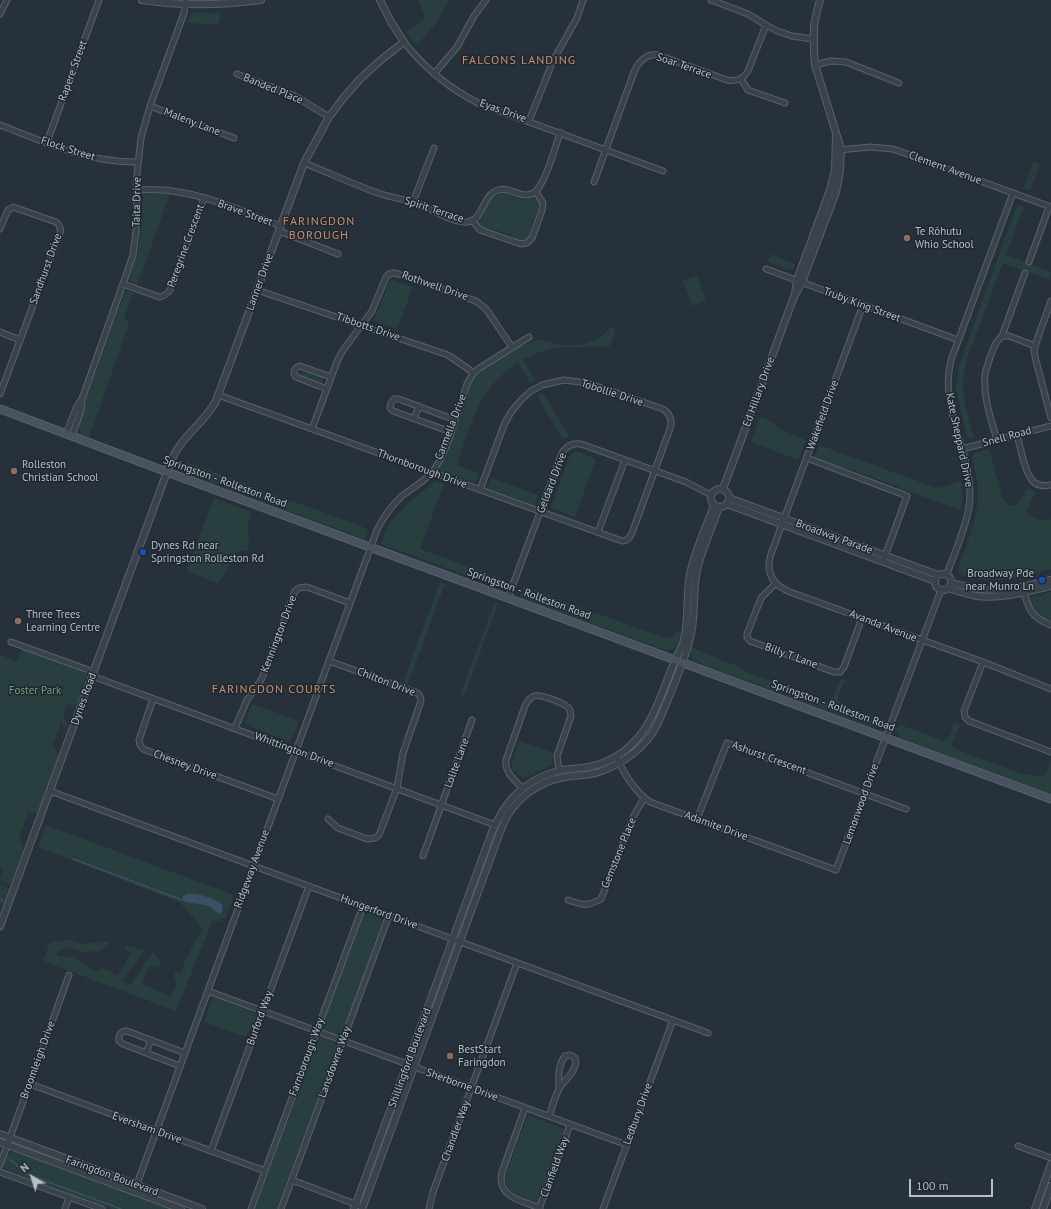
<!DOCTYPE html>
<html>
<head>
<meta charset="utf-8">
<style>
  body { margin:0 }
  #map { position:relative; width:1051px; height:1209px; overflow:hidden; background:#26313c; font-family:"PT Sans",sans-serif }
  canvas { display:block }
  .north { position:absolute; left:12px; top:1157px; width:40px; height:40px; -webkit-text-stroke:3px #1f2831; paint-order:stroke; rotate:321deg; font-size:11px; font-weight:700; line-height:16px; text-align:center; color:#b6bec7 }
  .north::after { content:''; display:block; margin:auto; width:14px; height:18px; background:#b6bec7; clip-path:polygon(50% 0,100% 100%,50% 72%,0 100%) }
  .scale { position:absolute; left:909px; top:1179px; width:84px; height:18px; box-sizing:border-box; border:2px solid #b6bec7; border-top:0; padding-left:5px; font-size:12px; line-height:14px; white-space:nowrap; color:#b6bec7; -webkit-text-stroke:3px #1f2831; paint-order:stroke }
</style>
</head>
<body>
<div id="map">
<canvas width="1051" height="1209"></canvas>
<div class="north">N</div>
<div class="scale">100 m</div>
</div>
<script>
const c = document.querySelector('canvas').getContext('2d');
c.lineJoin = 'round';
function fill(path, color) { c.fillStyle = color; c.fill(path, 'evenodd'); }
function trace(path, color, width, dash) { c.strokeStyle = color; c.lineWidth = width; c.lineCap = dash ? 'butt' : 'round'; c.setLineDash(dash || []); c.stroke(path); }
function write(font, color, halo, rows, align = 'center') {
  c.font = font + ' "PT Sans",sans-serif'; c.lineWidth = 3; c.setLineDash([]); c.textBaseline = 'middle'; c.strokeStyle = halo; c.fillStyle = color; for (const [text, x, y, turn = 0] of rows) {
    c.save(); c.translate(x, y); c.rotate((+turn || 0) * Math.PI / 180); c.textAlign = isNaN(turn) ? turn : align; if (halo) c.strokeText(text, 0, 0); c.fillText(text, 0, 0); c.restore();
  }
}
fill(new Path2D(`
  M418,0H449L438,21L417,45L411,39L407,32L424,19V15Z
  M194,13H222L218,24L187,23L191,14Z
  M1033,162L1040,164L1030,191L1024,188Z
  M505,193L524,200L534,198L537,199L540,205L538,211L536,213L530,230L531,232L527,240L523,241L515,239L512,235L492,229L488,230L481,228L479,225V221C490,209 485,196 505,193Z
  M143,194H170L137,286C132,284 131,282 130,278L137,253L141,229Z
  M1020,206L1024,207L1006,255L1051,272L1050,280L1003,263L967,359C966,364 964,369 964,374C960,395 969,418 974,438L970,439L967,436L956,391L958,369L1015,210L1017,207Z
  M770,254L795,264L793,270H791L767,262Z
  M697,275L706,301L692,306L683,280Z
  M393,280L413,287L397,329L374,321L389,282Z
  M128,291L134,292L124,317L129,324L89,437L81,435C76,425 84,411 86,399L124,294Z
  M612,326L615,332L610,346C592,348 574,346 556,348C544,349 533,355 523,360L536,380L530,383L518,363C478,388 471,423 457,465L479,473L475,483L443,473L440,469V467L447,454L472,381C479,370 507,353 519,347C525,344 531,345 536,340C543,340 550,343 558,344C581,348 596,343 612,326Z
  M303,369L324,377L321,384L300,377Z
  M543,393L570,437L563,439L537,396Z
  M760,417L773,422L779,429L806,440L798,460L751,442Z
  M819,445L937,488L961,481L963,497L960,510L914,493L898,489L899,487L847,468L846,469L835,467L814,458Z
  M989,449L1002,497L1005,502L1013,506L1016,505L1028,488L1036,492L1026,511L1027,514L1041,521L1051,519V569C1023,577 997,584 969,577C963,576 959,575 958,569C966,546 979,516 978,491C978,479 974,468 972,457L974,453Z
  M574,452H578L596,459L575,517L551,508L569,457Z
  M187,462L368,529L365,539L182,472Z
  M491,478L538,495L534,505L488,488Z
  M435,481L444,484L420,549L506,580L503,589L381,544C383,537 386,530 389,524C401,506 420,495 435,481Z
  M214,498L251,512L248,526L249,545L247,550L237,552L221,579L217,583L186,571Z
  M440,582L445,584L408,684L403,682Z
  M523,586L664,638L673,637L677,632L682,633C679,643 678,648 668,651L519,597Z
  M1051,592V621L1048,619L1047,621C1036,617 1031,609 1028,598Z
  M495,602L498,604L464,696L460,695Z
  M691,646L706,654L735,665L744,671L826,702L831,701L833,698L840,679L845,680L838,697V702L841,704L888,721C885,727 882,728 875,728L709,667C698,662 687,660 691,646Z
  M22,649L84,672L87,675L80,693L81,694L78,704H74L72,708L69,703L68,705L66,706L63,716L68,722L66,727L64,728L61,723L53,744L59,755L38,813H33L32,816L30,811H29L19,838L24,850L11,884L0,880L3,870L0,868V655L17,661Z
  M252,704L299,721L292,738L288,741L246,725L245,723Z
  M954,722L960,724L952,743L953,747L955,749L1023,774L1034,775L1041,777L1046,774L1051,759V794L921,746C911,742 898,739 895,729L901,725L944,741C951,740 952,728 954,722Z
  M519,741L553,753L552,765L527,777L522,778L512,769V763Z
  M46,825L234,895L225,919L222,918L221,922L213,920L176,1011L43,961L50,942L68,940L83,944L111,941L100,951L82,952L69,947L57,952V956L73,957L95,971L103,968L118,976L131,953L125,949L124,945L145,950L122,981L129,986L153,952L161,963L160,967L151,966L146,973L142,984L171,997L177,983L174,977L175,972H182L184,962L202,930L196,920L179,902L38,847Z
  M0,884L10,889L4,906L0,905Z
  M369,913L380,917L382,921L381,925L343,1031L340,1034H336L324,1030L323,1025L362,917L365,914Z
  M213,997L255,1013C259,1021 250,1030 245,1037L204,1022Z
  M321,1037C327,1038 337,1040 336,1047L277,1209H255L316,1044L318,1039Z
  M528,1115L564,1129L538,1202C523,1197 502,1193 506,1173Z
  M15,1151L17,1152L172,1209H112L7,1170C0,1164 7,1152 15,1151Z`), '#293e3e');
fill(new Path2D(`
  M187,894C200,893 211,898 222,904V912L220,914C215,911 210,906 205,905C197,903 190,905 183,900V896Z`), '#3d5063');
trace(new Path2D(`
  M73,859L174,897L183,900
  M0,900H2
  M10,1160C19,1164 18,1169 24,1173L121,1209`), '#3d5063', 1.5);
const minor = new Path2D(`
  M711,0L748,14L766,25L777,31L792,36L813,39
  M0,14L7,0
  M404,42C425,69 450,89 480,104L663,171
  M815,65L831,61L846,62L899,83
  M237,74L295,96L329,117
  M434,74L457,47L474,16L486,0
  M741,79L748,90L785,103
  M150,106L234,138
  M529,121L553,61L577,18L583,0
  M0,125C45,142 88,163 138,162
  M47,142L99,0
  M839,150L870,147L893,149L1051,207
  M304,163C329,173 353,184 378,193C392,198 406,199 419,204C431,209 455,224 468,222C484,219 482,195 498,190C508,187 515,194 525,195C529,195 533,194 536,191C545,182 556,146 560,132
  M594,182L634,72C639,61 646,53 658,55L727,80C737,82 743,79 748,71L766,25
  M138,190C153,189 169,190 184,193C217,199 249,214 281,226
  M413,202L434,148
  M472,220L479,229L483,231L521,244L527,243L532,238L542,210L543,203L536,192
  M0,229L8,210L13,207L56,222C60,225 61,229 60,233L0,394
  M279,231L338,254
  M1029,262L1049,207
  M766,269L958,340
  M123,284L159,297C165,296 168,294 171,288L204,198
  M257,290L448,355L474,373
  M1051,301L1037,340L1034,351L1036,361L1051,418
  M863,305L771,554C765,573 773,585 790,592L983,662L1051,689
  M0,332L20,340
  M1002,336L1025,273
  M327,389L296,377L294,374C294,369 296,367 300,366L331,377
  M218,395L622,541C627,541 630,538 632,533L671,426C672,419 669,413 663,409L587,383L564,380L542,385L531,391L522,399L511,412L504,425L480,490
  M414,419L419,406
  M312,429L338,359L344,349L372,311L386,277L389,274L395,273L476,301L486,309L512,347
  M451,432L393,411L390,408L391,403L394,399H399L455,420
  M66,434L77,406L82,399L129,267L133,255L136,230L137,174L141,138L150,106L184,13L186,0
  M1017,435C1019,443 1021,451 1023,459C1028,475 1031,489 1051,485
  M72,436L81,410L82,400
  M997,440C991,419 983,397 985,375C986,368 989,361 991,355C994,347 996,341 1002,336H1009L1035,346
  M962,449L1051,426
  M807,458L907,496L884,559
  M598,532L625,460
  M947,574C955,551 970,519 970,495C970,447 939,409 951,360L1013,193
  M776,583L761,598L747,634V637L750,641L834,672H840L844,667L862,618
  M1023,589C1028,608 1031,618 1051,625
  M508,598L562,453C567,445 575,442 584,445L686,482L711,495
  M11,642L94,672
  M983,662L964,711L965,717L969,721L1051,752
  M92,676L495,825
  M153,699L139,740L140,745L143,749L278,799
  M235,728L247,700L261,680L266,668L295,591L299,588L307,587L350,603
  M616,756C624,774 634,791 650,802L836,870L941,590
  M522,788C515,780 504,772 506,760L525,706C527,702 529,698 534,696C540,694 567,703 570,710C570,710 571,716 571,716L557,756L559,770
  M50,791L708,1033
  M328,819L338,828L367,839L375,838L379,835L397,788L403,753L421,701C421,696 419,694 415,692L329,661
  M697,819L727,743L906,809
  M423,856L472,720
  M568,900C583,905 586,907 601,899L633,817L644,798
  M208,991L627,1145
  M146,1053L151,1040
  M180,1066L123,1044L119,1041C118,1035 121,1031 127,1031L185,1053
  M30,1084L265,1171
  M525,1108L502,1172C496,1197 522,1201 540,1208
  M549,1116C552,1108 555,1096 559,1089C564,1080 579,1070 575,1058L570,1055L565,1056C558,1065 558,1078 559,1088
  M1018,1146L1051,1158
  M211,1151L309,886
  M0,1165L69,975
  M0,1172L102,1209
  M292,1180L363,1207
  M134,1192L377,530C383,518 391,506 402,496C412,488 424,482 433,471C442,459 447,444 452,430C457,415 462,399 467,384L472,375L478,369L529,337
  M65,1209L69,1197
  M251,1209L363,906
  M281,1209L389,915
  M429,1209L433,1192L517,963
  M539,1209L570,1125
  M603,1209L673,1020`);
const tertiary = new Path2D(`
  M142,0C181,6 222,5 261,0
  M796,293L802,282L836,192L840,171L841,149L815,65L814,52V25L817,11L820,0
  M711 498a9 9 0 1 1 18 0a9 9 0 1 1-18 0Z
  M723,489L795,294L797,280L830,190L835,170L836,136
  M729,498L938,575
  M727,504L935,581
  M935 582a8 8 0 1 1 16 0a8 8 0 1 1-16 0Z
  M952,583C992,595 1011,590 1051,580
  M948,588C957,591 967,594 976,596C1002,599 1026,592 1051,586
  M0,926L171,461C182,435 203,425 216,401L304,163L329,117L345,96L361,78L382,59L404,42L391,22L380,0
  M0,1134L202,1209
  M0,1142L181,1209
  M354,1209L492,832C505,801 524,780 558,771C566,769 574,769 582,768C601,766 620,757 633,743C654,723 663,689 674,663C677,655 682,648 684,640C689,619 686,596 690,574C695,550 706,528 714,505
  M362,1209L500,832C503,826 505,819 509,813C520,796 540,782 560,778C573,775 587,776 599,772C619,765 639,752 651,735C659,724 663,710 669,697C678,674 688,652 692,628C695,609 693,589 697,570C702,549 712,528 719,507
  M1035,1209L1051,1164
  M1043,1209L1051,1186`);
const secondary = new Path2D(`
  M0,409L167,472L1051,799`);
trace(minor, '#58616a', 7);
trace(tertiary, '#58616a', 8);
trace(secondary, '#58616a', 9);
trace(minor, '#3a434c', 5);
trace(tertiary, '#3a434c', 6);
trace(secondary, '#48535f', 7);
for (const [x, y, r, color] of [
  [907,238,4,"#8d6e63"],
  [14,471,4,"#8d6e63"],
  [143,552,4,"#1a4fb4"],
  [1042,580,4,"#1a4fb4"],
  [18,621,4,"#8d6e63"],
  [450,1056,4,"#8d6e63"]
]) { const dot = new Path2D(); dot.arc(x, y, r, 0, 2 * Math.PI); c.fillStyle = color; c.fill(dot); trace(dot, '#1f2831', 1.5); }
write('11px', '#b6bec7', '#1f2831', [
  ["Soar Terrace",684,66,19],
  ["Rapere Street",73,71,-70],
  ["Banded Place",273,89,22],
  ["Eyas Drive",503,111,20],
  ["Maleny Lane",192,122,21],
  ["Flock Street",68,149,18],
  ["Clement Avenue",945,168,20],
  ["Taita Drive",137,202,-89],
  ["Spirit Terrace",434,210,18],
  ["Brave Street",245,213,20],
  ["Peregrine Crescent",186,246,-70],
  ["Sandhurst Drive",46,269,-70],
  ["Lanner Drive",260,282,-70],
  ["Rothwell Drive",435,286,19],
  ["Truby King Street",862,305,20],
  ["Tibbotts Drive",368,327,19],
  ["Ed Hillary Drive",759,392,-70],
  ["Tobollie Drive",612,393,18],
  ["Wakefield Drive",823,415,-70],
  ["Carmella Drive",451,427,-69],
  ["Snell Road",1007,437,-15],
  ["Kate Sheppard Drive",959,440,78],
  ["Thornborough Drive",422,469,20],
  ["Springston - Rolleston Road",225,482,20],
  ["Geldard Drive",552,483,-69],
  ["Broadway Parade",834,537,20],
  ["Springston - Rolleston Road",529,594,20],
  ["Avanda Avenue",883,626,21],
  ["Kennington Drive",279,634,-69],
  ["Billy T Lane",791,656,20],
  ["Chilton Drive",386,682,21],
  ["Dynes Road",84,699,-70],
  ["Springston - Rolleston Road",833,706,20],
  ["Whittington Drive",294,750,20],
  ["Ashurst Crescent",769,758,20],
  ["Lolite Lane",457,763,-70],
  ["Chesney Drive",185,765,20],
  ["Lemonwood Drive",861,804,-70],
  ["Adamite Drive",716,826,20],
  ["Gemstone Place",619,853,-68],
  ["Ridgeway Avenue",252,869,-70],
  ["Hungerford Drive",379,912,20],
  ["Burford Way",260,1018,-70],
  ["Farnborough Way",307,1057,-70],
  ["Shillingford Boulevard",410,1058,-70],
  ["Broomleigh Drive",38,1060,-70],
  ["Lansdowne Way",335,1062,-70],
  ["Sherborne Drive",462,1085,20],
  ["Ledbury Drive",638,1114,-70],
  ["Eversham Drive",147,1128,20],
  ["Chandler Way",456,1131,-70],
  ["Clanfield Way",555,1167,-70],
  ["Faringdon Boulevard",112,1176,20]
]);
write('11px', '#b6bec7', '#1f2831', [
  ["Te Rōhutu",915,232],
  ["Whio School",915,245],
  ["Rolleston",22,465],
  ["Christian School",22,478],
  ["Dynes Rd near",151,546],
  ["Springston Rolleston Rd",151,559],
  ["Broadway Pde",1034,574,"right"],
  ["near Munro Ln",1034,587,"right"],
  ["Three Trees",26,615],
  ["Learning Centre",26,628],
  ["BestStart",458,1050],
  ["Faringdon",458,1063]
], 'left');
write('11px', '#769b7c', '#1f2831', [
  ["Foster Park",35,691]
]);
c.letterSpacing = '1px';
write('12px', '#cb8f6d', '#1f2831', [
  ["FALCONS LANDING",519,61],
  ["FARINGDON",319,222],
  ["BOROUGH",319,236],
  ["FARINGDON COURTS",274,690]
]);
c.letterSpacing = '0px';
</script>
</body>
</html>
